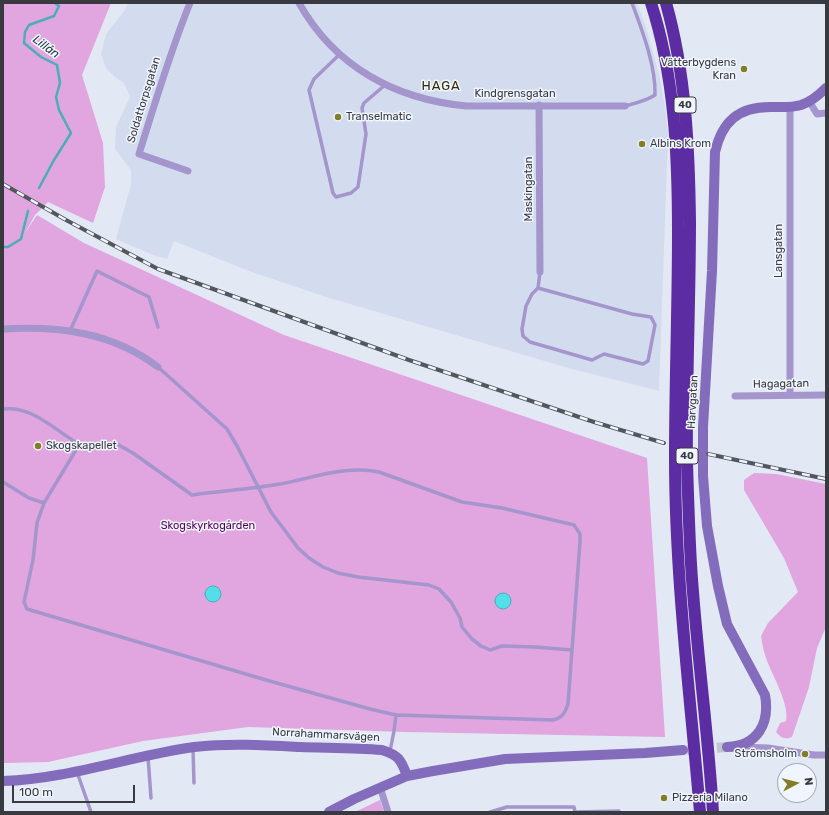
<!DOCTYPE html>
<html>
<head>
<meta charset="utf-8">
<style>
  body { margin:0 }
  #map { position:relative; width:829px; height:815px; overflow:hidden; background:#e2e8f4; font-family:Rubik,sans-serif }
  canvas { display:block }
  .frame { position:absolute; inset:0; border:4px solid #383a3f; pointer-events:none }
  .north { position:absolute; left:777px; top:763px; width:40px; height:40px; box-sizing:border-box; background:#f0f5ff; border:1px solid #a6aab2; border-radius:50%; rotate:83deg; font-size:11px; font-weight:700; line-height:16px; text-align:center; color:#383a3f }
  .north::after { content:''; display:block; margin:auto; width:14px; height:18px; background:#817e26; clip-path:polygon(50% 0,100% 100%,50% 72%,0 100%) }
  .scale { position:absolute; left:12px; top:785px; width:123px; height:18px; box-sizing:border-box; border:2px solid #383a3f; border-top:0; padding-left:5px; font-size:12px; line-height:14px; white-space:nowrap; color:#383a3f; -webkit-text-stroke:3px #f0f5ff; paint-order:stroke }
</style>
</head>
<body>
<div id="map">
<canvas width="829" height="815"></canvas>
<div class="frame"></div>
<div class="north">N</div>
<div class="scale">100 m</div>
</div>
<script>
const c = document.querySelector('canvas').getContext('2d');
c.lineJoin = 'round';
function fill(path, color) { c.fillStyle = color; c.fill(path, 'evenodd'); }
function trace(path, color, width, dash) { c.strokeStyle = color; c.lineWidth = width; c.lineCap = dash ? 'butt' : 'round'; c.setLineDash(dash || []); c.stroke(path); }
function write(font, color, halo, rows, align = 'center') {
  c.font = font + ' Rubik,sans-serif'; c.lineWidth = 3; c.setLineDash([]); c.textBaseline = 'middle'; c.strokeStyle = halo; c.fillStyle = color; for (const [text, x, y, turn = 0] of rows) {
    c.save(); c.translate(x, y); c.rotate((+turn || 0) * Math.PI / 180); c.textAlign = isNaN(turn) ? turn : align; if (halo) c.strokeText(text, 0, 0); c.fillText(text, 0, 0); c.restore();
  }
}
fill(new Path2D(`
  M128,3H637L645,24L659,74L665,105L668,135L659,391L572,369L326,297L249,271L174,241L167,259L153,255L116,239L131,184V170L115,149L116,127L130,97L124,83L115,77L106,68L101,54L106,34L125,10Z`), '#d3dcef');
fill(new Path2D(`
  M3,3H111L82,75L103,143L105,187L93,223L48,202L35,215L25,233L37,215L84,243L284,335L647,458L665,737L405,732L248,727L143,741L48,762L3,763Z
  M754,473L776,474L826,484V627L817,648L809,687L792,737C785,740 781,738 776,732L780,723L786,721C790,703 770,672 765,655C763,649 762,642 761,636L768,623L798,592L784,558L744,490V480Z
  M380,800L384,812H355Z`), '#e1a5df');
const water = new Path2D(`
  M205 594a8 8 0 1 1 16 0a8 8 0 1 1-16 0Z
  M495 601a8 8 0 1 1 16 0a8 8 0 1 1-16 0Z`);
fill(water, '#53dfe9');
trace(water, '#4baeb6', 1);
trace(new Path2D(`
  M39,188L54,160L71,133L59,110L56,97L60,83L57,65L41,57L24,43L25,32L29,25L54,16L59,6L55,3
  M3,247H8L21,239L28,211`), '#4baeb6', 2.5);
trace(new Path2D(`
  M687,750L727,747`), '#c0c5d0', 10, [10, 5]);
trace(new Path2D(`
  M340,54L314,79L309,90L333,193L336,197L351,193L358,187L366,134L362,108L364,103L385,85
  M625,106C636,103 646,101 655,95C656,66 642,30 632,3
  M538,288L632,314L651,317L655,325L648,361L643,364L604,354L592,360L530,342L523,336L522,329L526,306L532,294L538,288L540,272
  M70,331L97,271L149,297L158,327
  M158,367L227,429L237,446L271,512L298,548L309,558L323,567L338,573L358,577L429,585L439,589L451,602L460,618L462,627L472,639L481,646L490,650L502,646L535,647L572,650
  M3,409C27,406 46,422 65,435C72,440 80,446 89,448C99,450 107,446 117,444L133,453L192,495C221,491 251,489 280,484C313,478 346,465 379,472L462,502L502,508L574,525L580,534V542L568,704C565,713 562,718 553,720L396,715L370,709L266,680L27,609L24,602L33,560L37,523L44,503L79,445
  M3,482L29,498L44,503
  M193,749L194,783
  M390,751L394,731L396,715
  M148,757L151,798
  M77,772L91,812
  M490,812L507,807H574L575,812L619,811`), '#a495cc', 3.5);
trace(new Path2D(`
  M299,3C335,67 395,99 466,106H625
  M809,101L817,114L826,113
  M539,105L540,272
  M790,107V395
  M188,171L139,154C155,103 170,52 190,3
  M3,329C59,326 112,332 158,367
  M735,396L826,395
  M739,747L768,748L814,755H826
  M380,787L388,812`), '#a495cc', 7);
trace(new Path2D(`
  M727,747C758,746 770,723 765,695L727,624L718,586L707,526L703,476V427L712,271L715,152C722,122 738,107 770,107C780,107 791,108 801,105C810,102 819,95 826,88
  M3,781C68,779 130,756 194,747C230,743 264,745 300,747C327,748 355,748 382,750C398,755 401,759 407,776
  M329,812L354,799L407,776L433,771L505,759L645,753L683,750`), '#846cbc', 10);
trace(new Path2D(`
  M651,3C675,77 678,156 678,233C678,308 675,383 675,458C675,576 690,694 700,812
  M666,3C686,74 689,148 690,221C690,302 686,382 687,462C688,496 689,530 691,564C696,647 708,729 713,812`), '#5c2ca3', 12);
const rail = new Path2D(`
  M3,184L66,220L158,269L409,360L594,422L664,443
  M708,454L826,479`);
trace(rail, '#54565d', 4);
trace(rail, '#f0f5ff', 2.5, [8]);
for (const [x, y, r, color] of [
  [744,69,4,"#817e26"],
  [338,117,4,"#817e26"],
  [642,144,4,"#817e26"],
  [38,446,4,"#817e26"],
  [805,754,4,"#817e26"],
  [664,798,4,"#817e26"]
]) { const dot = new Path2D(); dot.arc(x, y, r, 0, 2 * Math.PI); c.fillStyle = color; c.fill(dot); trace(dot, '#f0f5ff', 1.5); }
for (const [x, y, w] of [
  [685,105,22],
  [687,456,22]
]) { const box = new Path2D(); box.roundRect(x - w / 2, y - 8, w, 16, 3); c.fillStyle = '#f0f5ff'; c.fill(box); trace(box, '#383a3f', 1); }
write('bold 10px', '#383a3f', null, [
  ["40",685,105],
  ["40",687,456]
]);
write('11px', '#383a3f', '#f0f5ff', [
  ["Vätterbygdens",736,63,"right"],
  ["Kran",736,76,"right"],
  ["Transelmatic",346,117],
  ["Albins Krom",650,144],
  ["Skogskapellet",46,446],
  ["Strömsholm",797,754,"right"],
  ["Pizzeria Milano",672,798]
], 'left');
write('11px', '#383a3f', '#f0f5ff', [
  ["Kindgrensgatan",515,94],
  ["Soldattorpsgatan",144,100,-73],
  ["Maskingatan",529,189,-90],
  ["Lansgatan",779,251,-90],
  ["Hagagatan",781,384,-1],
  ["Harvgatan",693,402,-87],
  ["Norrahammarsvägen",326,735,3]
]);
write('11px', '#570059', '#f0f5ff', [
  ["Skogskyrkogården",208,526]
]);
write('italic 12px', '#1c3435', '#f0f5ff', [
  ["Lillån",46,47,36]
]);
c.letterSpacing = '1px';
write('13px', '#302e03', '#f0f5ff', [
  ["HAGA",441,86]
]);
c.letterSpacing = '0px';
</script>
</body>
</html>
